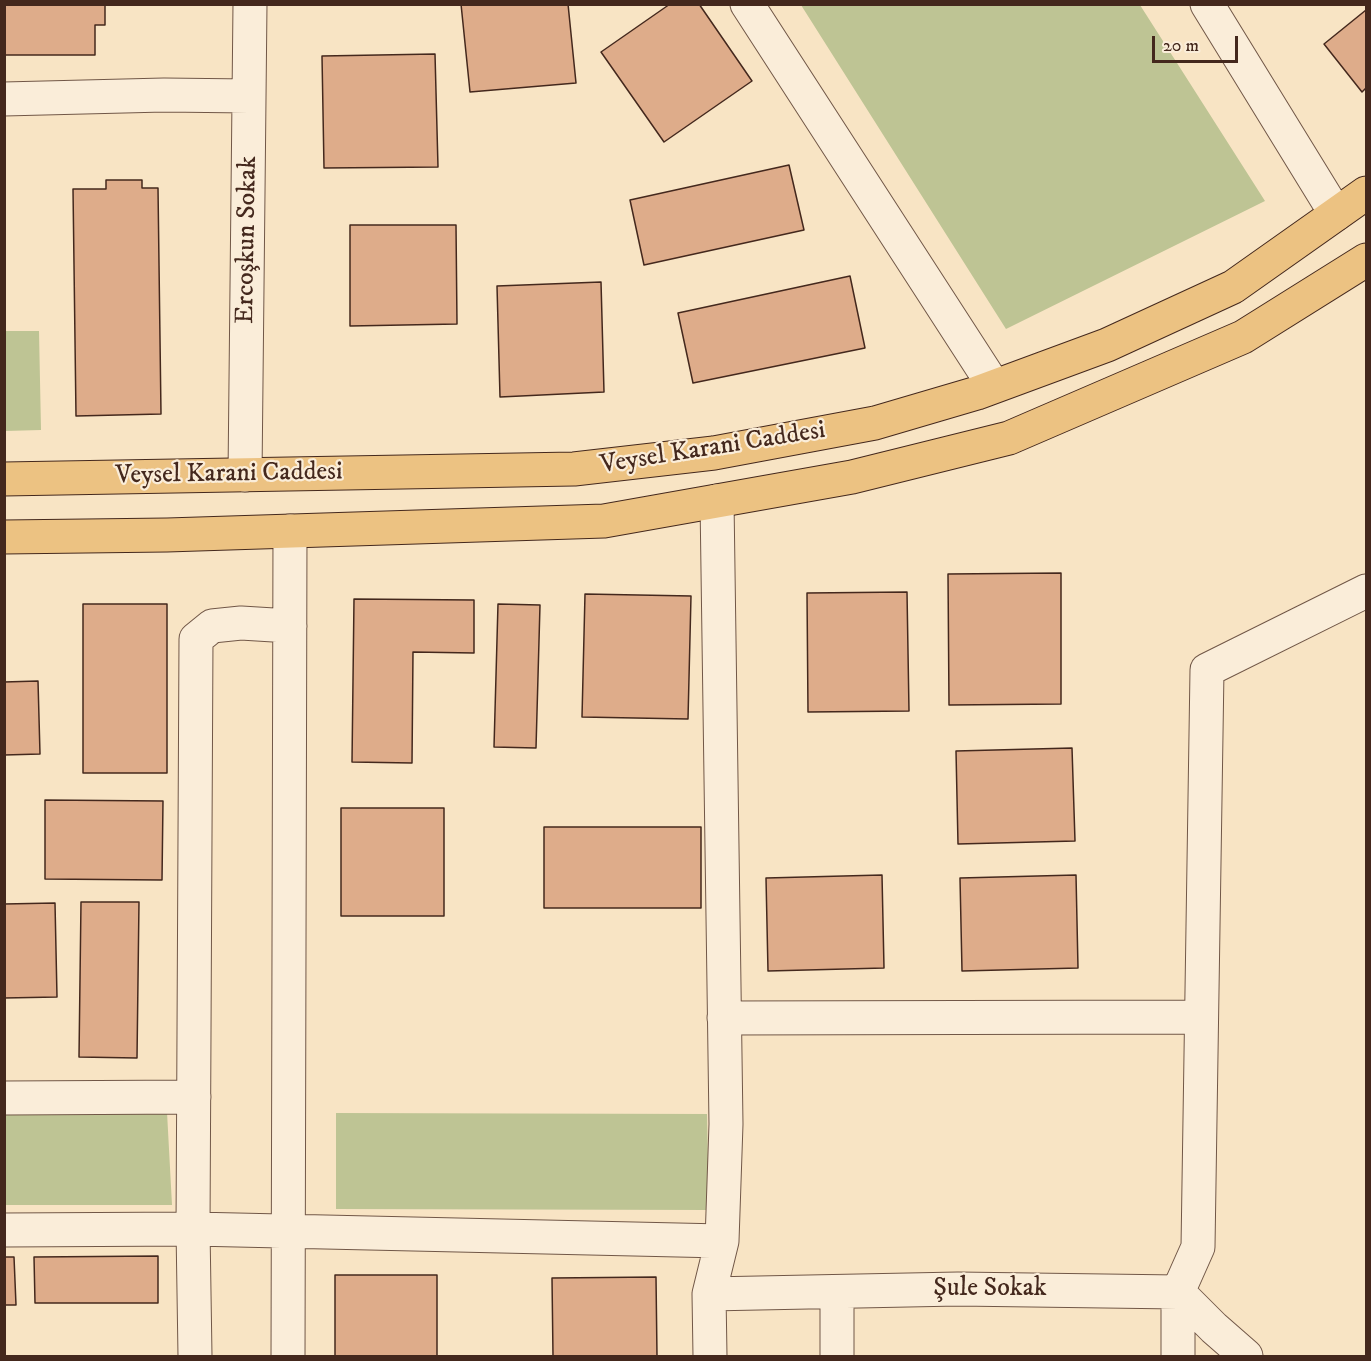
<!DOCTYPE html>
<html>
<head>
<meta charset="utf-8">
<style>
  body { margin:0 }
  #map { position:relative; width:1371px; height:1361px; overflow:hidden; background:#f8e4c4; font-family:"IM FELL DW Pica",serif }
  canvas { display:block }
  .frame { position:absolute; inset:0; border:6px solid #44281d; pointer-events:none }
  .scale { position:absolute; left:1152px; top:36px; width:86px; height:27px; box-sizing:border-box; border:3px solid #44281d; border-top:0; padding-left:8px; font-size:18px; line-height:21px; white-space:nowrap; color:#44281d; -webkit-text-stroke:4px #faedd9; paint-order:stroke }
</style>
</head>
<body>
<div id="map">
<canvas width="1371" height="1361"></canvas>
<div class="frame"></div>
<div class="scale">20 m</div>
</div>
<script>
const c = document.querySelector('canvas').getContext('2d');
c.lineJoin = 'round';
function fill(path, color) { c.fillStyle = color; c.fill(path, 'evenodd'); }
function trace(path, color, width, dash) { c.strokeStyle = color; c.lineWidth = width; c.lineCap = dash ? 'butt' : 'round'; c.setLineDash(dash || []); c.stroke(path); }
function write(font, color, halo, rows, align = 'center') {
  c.font = font + ' "IM FELL DW Pica",serif'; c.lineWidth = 4.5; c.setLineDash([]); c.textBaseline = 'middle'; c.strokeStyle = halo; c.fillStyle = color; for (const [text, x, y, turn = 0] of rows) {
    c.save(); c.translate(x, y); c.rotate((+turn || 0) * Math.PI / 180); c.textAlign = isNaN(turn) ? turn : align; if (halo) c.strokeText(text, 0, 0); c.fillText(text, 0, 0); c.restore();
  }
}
fill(new Path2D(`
  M801,5H1140L1265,201L1006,329Z
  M5,331H39L41,430L5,431Z
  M5,1112H167L172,1205H5Z
  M336,1113L707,1114L709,1210L336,1209Z`), '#bec494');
const building = new Path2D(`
  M4,4H105V25H95V55H4Z
  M461,4H568L576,83L470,92Z
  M670,4H699L752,81L664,142L601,52Z
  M1366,10V88L1362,92L1324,44Z
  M435,54L438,167L324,168L322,56Z
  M789,165L804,230L644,265L630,200Z
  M106,180H142V188H158L161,414L76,416L73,189H106Z
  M350,225H456L457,324L350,326Z
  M850,276L865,348L693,383L678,313Z
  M601,282L604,392L500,397L497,286Z
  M1061,573V704L949,705L948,574Z
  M907,592L909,711L808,712L807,593Z
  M585,594L691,596L688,719L582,717Z
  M354,599L474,600V653L413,652L412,763L352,762Z
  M83,604H167V773H83Z
  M498,604L540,605L536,748L494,747Z
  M38,681L40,754L4,755V682Z
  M1072,748L1075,841L958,844L956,751Z
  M45,800L163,801L162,880L45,879Z
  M341,808H444V916H341Z
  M544,827H701V908H544Z
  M882,875L884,968L768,971L766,878Z
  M1076,875L1078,968L962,971L960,878Z
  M81,902H139L137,1058L79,1057Z
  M55,903L57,997L4,998V904Z
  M158,1256V1303H35L34,1257Z
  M4,1257H14L16,1305H4Z
  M335,1275H437V1356H335Z
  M656,1277L657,1356H553L552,1278Z`);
fill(building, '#deac8a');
trace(building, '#44281d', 1.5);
const minor = new Path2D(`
  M747,4L994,386
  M1207,4L1336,214
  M4,99L164,95L249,96
  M245,475L250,4
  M724,1018L1201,1017
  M4,1098L194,1097
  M4,1230L193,1229L722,1241
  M837,1292V1356
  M709,1294L958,1289L1178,1292L1214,1328L1246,1356
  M195,1356L193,1229L196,639L212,626L241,623L290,626
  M288,1356L290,531
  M710,1356L709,1294L722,1241L726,1124L717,501
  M1178,1356V1292L1198,1247L1207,670L1366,591`);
const major = new Path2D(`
  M4,479L574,469L714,453L875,423L977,393L1107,345L1233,287L1366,193
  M4,537L167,535L604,521L852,477L1009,438L1243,337L1366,260`);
trace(minor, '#715747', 35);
trace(major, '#44281d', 35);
trace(minor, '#faedd9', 33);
trace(major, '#ecc282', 33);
write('26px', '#44281d', '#faedd9', [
  ["Ercoşkun Sokak",248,240,-89],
  ["Veysel Karani Caddesi",713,449,-9],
  ["Veysel Karani Caddesi",229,475,-1],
  ["Şule Sokak",990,1290]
]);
</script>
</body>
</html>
